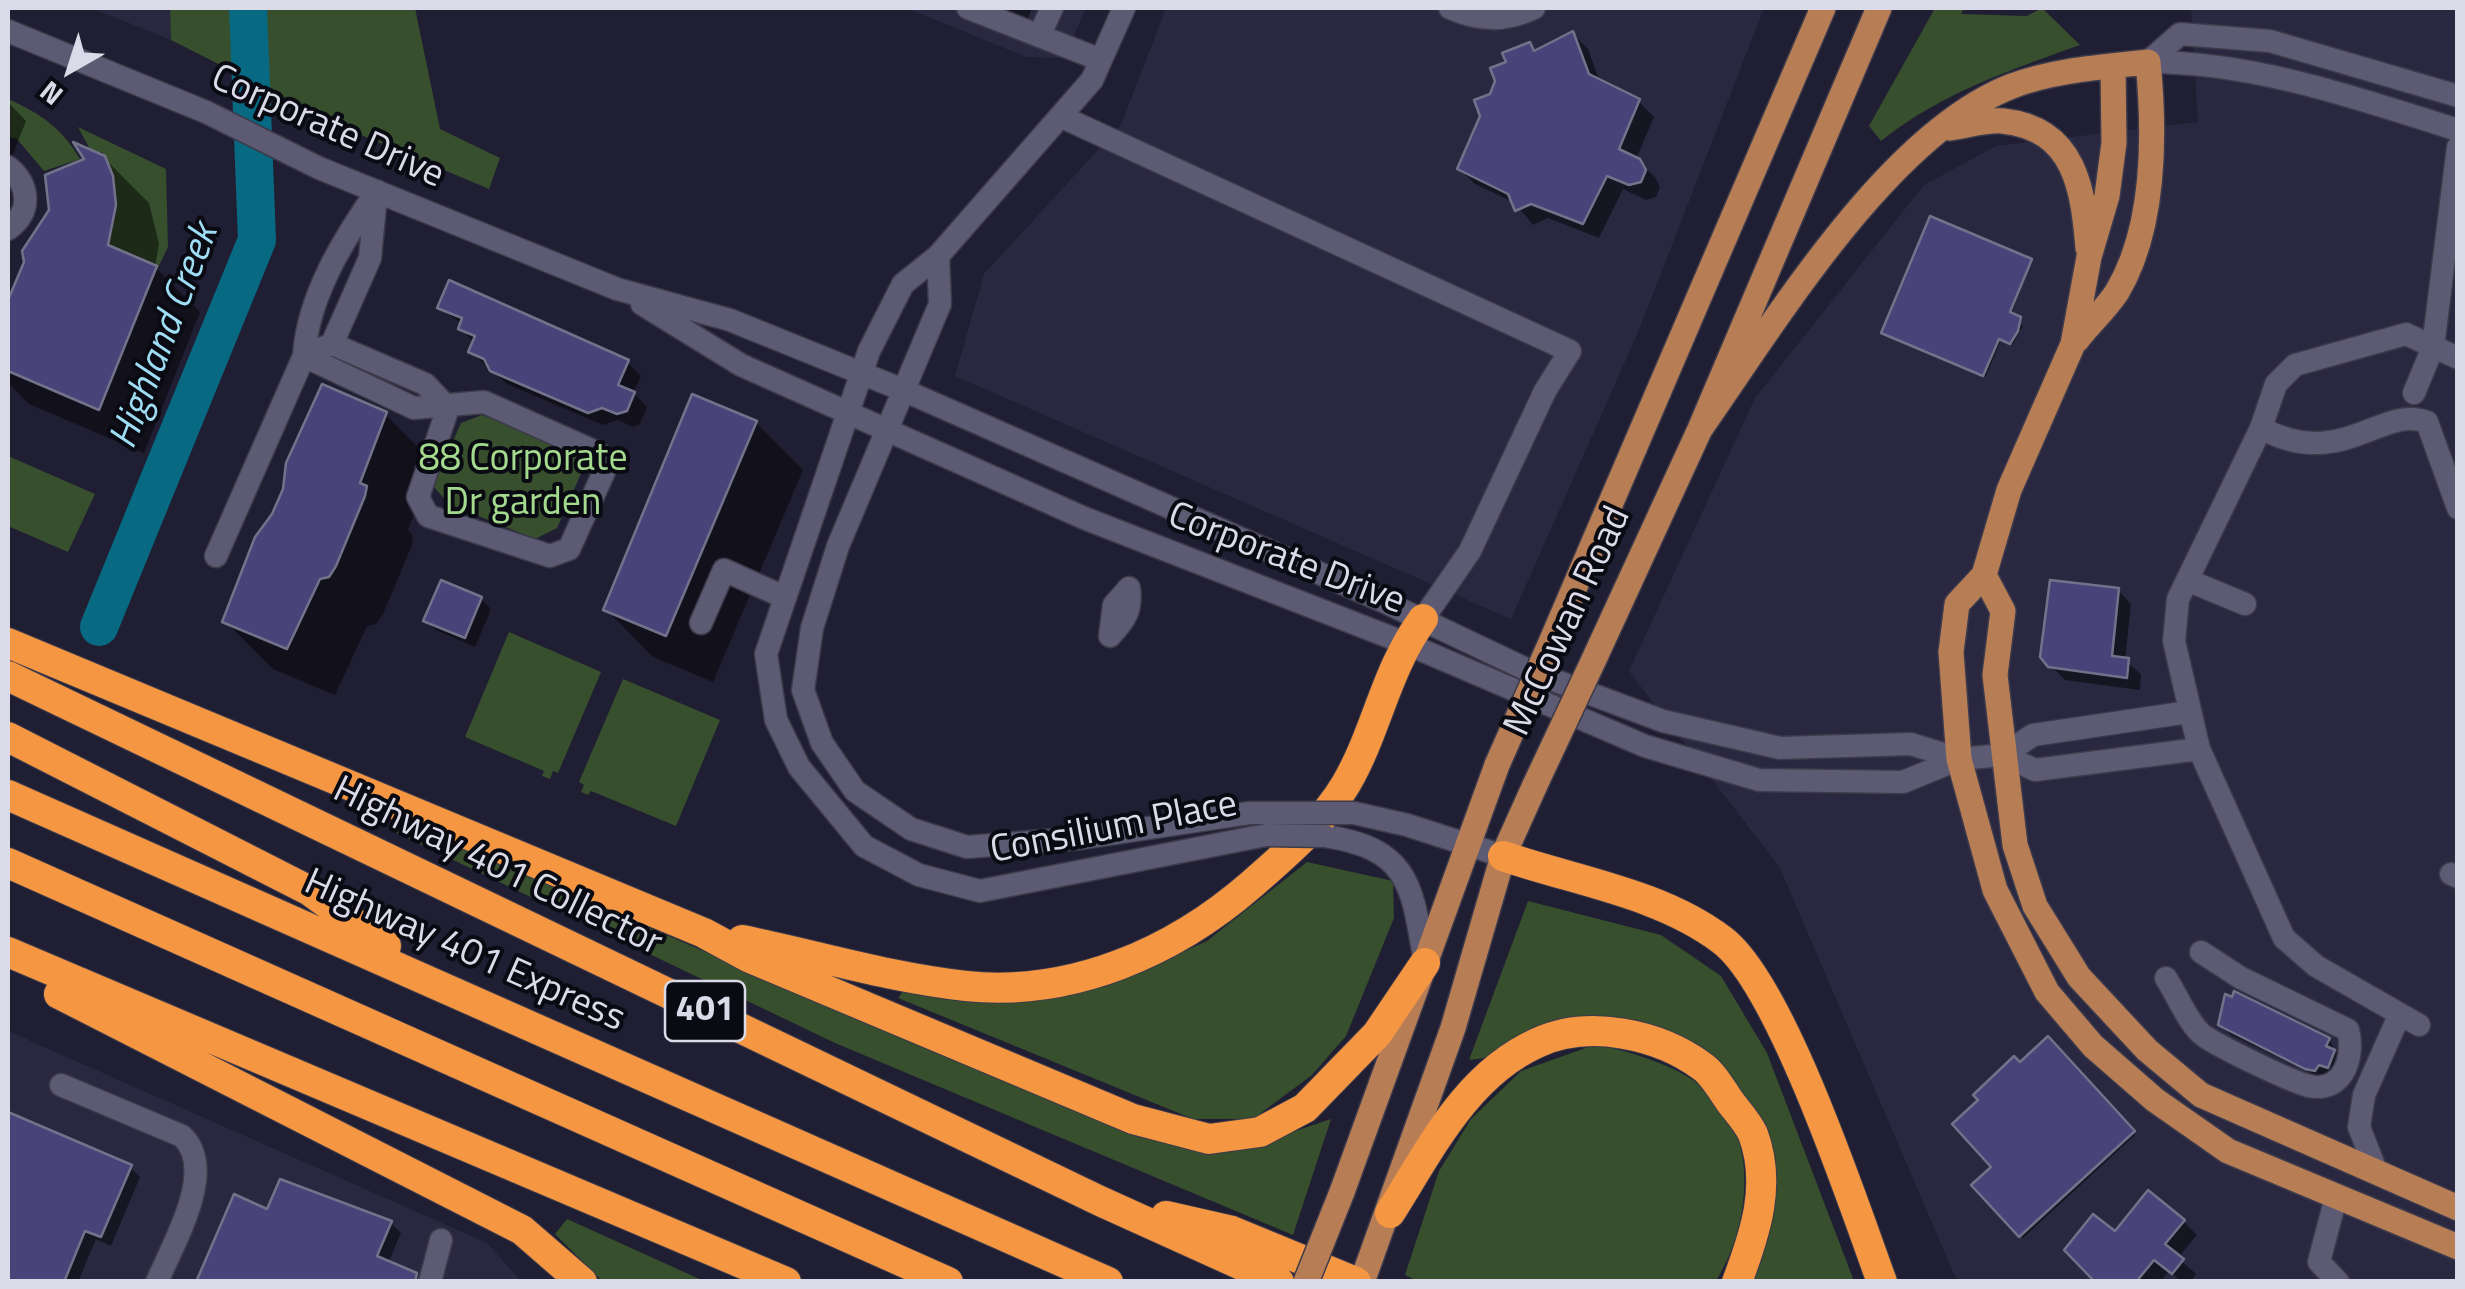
<!DOCTYPE html>
<html>
<head>
<meta charset="utf-8">
<style>
  body { margin:0 }
  #map { position:relative; width:2465px; height:1289px; overflow:hidden; background:#201e33; font-family:"Titillium Web",sans-serif }
  canvas { display:block }
  .frame { position:absolute; inset:0; border:10px solid #dadae8; pointer-events:none }
  .north { position:absolute; left:20px; top:20px; width:100px; height:100px; -webkit-text-stroke:8px #0a0a13; paint-order:stroke; rotate:219deg; font-size:28px; font-weight:700; line-height:40px; text-align:center; color:#dadae8 }
  .north::after { content:''; display:block; margin:auto; width:35px; height:45px; background:#dadae8; clip-path:polygon(50% 0,100% 100%,50% 72%,0 100%) }
</style>
</head>
<body>
<div id="map">
<canvas width="2465" height="1289"></canvas>
<div class="frame"></div>
<div class="north">N</div>
</div>
<script>
const c = document.querySelector('canvas').getContext('2d');
c.lineJoin = 'round';
function fill(path, color) { c.fillStyle = color; c.fill(path, 'evenodd'); }
function trace(path, color, width, dash) { c.strokeStyle = color; c.lineWidth = width; c.lineCap = dash ? 'butt' : 'round'; c.setLineDash(dash || []); c.stroke(path); }
function write(font, color, halo, rows, align = 'center') {
  c.font = font + ' "Titillium Web",sans-serif'; c.lineWidth = 8; c.setLineDash([]); c.textBaseline = 'middle'; c.strokeStyle = halo; c.fillStyle = color; for (const [text, x, y, turn = 0] of rows) {
    c.save(); c.translate(x, y); c.rotate((+turn || 0) * Math.PI / 180); c.textAlign = isNaN(turn) ? turn : align; if (halo) c.strokeText(text, 0, 0); c.fillText(text, 0, 0); c.restore();
  }
}
fill(new Path2D(`
  M92,8H170L171,40Z
  M907,8H1086L1064,58L1026,57Z
  M1166,8H1764L1639,330L1511,619L955,376L984,274L1121,125Z
  M2191,8H2457V1281H1957L1780,868L1629,671L1755,398L1924,185L1996,146L2198,122Z
  M8,1031L487,1243L521,1281H8Z`), '#2a2841');
fill(new Path2D(`
  M170,8H415L440,129L500,158L489,189L347,129L171,40Z
  M1935,8H1964L1961,14L2027,16L2042,8L2080,45C2008,71 1941,93 1881,141L1869,126Z
  M8,99C41,114 61,127 80,159L44,171L17,139L8,137Z
  M78,127L166,169L168,247L148,288L90,264L110,169L102,152L93,155Z
  M482,415L574,452L583,469L557,528L535,539L449,504L433,486L461,423Z
  M8,456L95,494L68,552L8,526Z
  M509,632L601,672L558,773L553,771L550,779L542,776L544,771L465,737Z
  M623,679L720,720L676,826L591,791L588,795L581,792L584,785L579,782Z
  M398,821L1127,1131C1223,1162 1239,1150 1331,1119L1293,1235L835,1043L393,831Z
  M1307,862L1393,881L1394,918L1346,1036L1312,1075L1253,1119H1193L898,998L904,990L1000,999L1107,986L1207,941Z
  M1528,901L1661,935L1721,976L1767,1053L1854,1281H1746L1768,1240L1765,1138L1723,1072L1586,1017L1485,1058L1469,1060Z
  M1597,1044C1635,1054 1672,1063 1704,1088C1762,1133 1750,1228 1716,1281L1420,1282L1405,1275L1439,1171L1471,1119L1521,1071Z
  M567,1219L704,1281H602L555,1234Z`), '#374f2d');
fill(new Path2D(`
  M1002,8H1032L1028,18Z
  M1573,34L1588,49L1600,82L1638,101L1654,117L1636,159L1655,177L1660,187L1656,197L1646,200L1623,189L1599,238L1548,218L1533,225L1515,203L1475,184L1460,169L1509,64L1530,45L1537,52Z
  M8,102L26,121L8,166Z
  M104,158L149,203L159,244L155,267L200,312L144,453L29,404L8,383V307L26,262Z
  M2031,261L2011,316L2023,326L2013,344L2001,340L1986,376L1886,334Z
  M440,307L627,362L641,376L633,393L647,407L640,424L633,427L618,420L603,425L507,384L471,352L475,343L461,329L462,324Z
  M386,415L433,462L408,530L413,536L412,545L383,614L376,624L367,626L335,695L273,669L225,621Z
  M756,423L803,470L713,682L653,657L606,609Z
  M2118,590L2131,604L2125,660L2141,674L2140,690L2065,680L2050,665Z
  M481,599L491,609L475,647L436,630L426,620Z
  M2233,1001L2329,1040L2343,1062L2326,1080L2231,1035L2221,1025Z
  M2048,1040L2135,1135L2023,1238L1975,1185L1994,1167L1981,1100Z
  M8,1114L130,1167L140,1177L111,1246L96,1239L78,1282H8Z
  M269,1212L391,1223L401,1233L388,1263L420,1282H199Z
  M2183,1221L2197,1235L2178,1258L2196,1274L2190,1282H2182L2169,1271L2160,1282H2095L2115,1235Z`), '#0007');
trace(new Path2D(`
  M99,627L257,240L248,8`), '#076982', 38);
const building = new Path2D(`
  M1573,31L1589,74L1640,99L1619,149L1640,159L1646,170L1641,182L1629,185L1607,176L1583,224L1531,204L1515,211L1508,194L1457,169L1480,116L1474,100L1490,94L1495,81L1490,68L1506,62L1502,53L1530,42L1534,51Z
  M73,142L105,156L113,176L116,205L108,245L157,266L99,410L8,371V300L24,262L22,251L49,210L45,175L84,159Z
  M1930,216L2032,259L2010,312L2021,317L2018,331L2010,344L1999,339L1983,376L1881,333Z
  M449,280L629,360L618,385L635,392L627,411L617,414L602,408L588,413L490,371L484,359L468,352L475,336L458,329L462,318L437,308Z
  M322,384L387,412L360,483L367,486L365,496L336,566L329,577L320,579L287,649L222,622L255,537L272,514L283,489L286,463Z
  M692,394L757,421L666,636L603,610Z
  M441,580L482,597L465,638L423,621Z
  M2050,580L2119,588L2112,656L2129,658L2127,678L2048,667L2040,657Z
  M2234,991L2330,1038L2326,1046L2335,1050L2328,1068L2319,1065L2315,1071L2305,1069L2218,1025L2225,994L2232,997Z
  M2048,1036L2135,1131L2019,1237L1971,1185L1991,1167L1952,1124L1978,1100L1973,1095L2014,1056L2020,1062Z
  M8,1112L132,1165L101,1237L85,1231L64,1282H8Z
  M280,1179L392,1221L377,1256L417,1273L415,1282H196L234,1194L267,1209Z
  M2148,1190L2185,1220L2165,1244L2184,1259L2172,1274L2154,1260L2136,1282H2095L2064,1250L2093,1214L2115,1231Z`);
fill(building, '#484378');
trace(building, '#72728b', 2.5);
const minor = new Path2D(`
  M968,8L1101,60
  M1124,8L1092,80L938,256L903,284L869,351L766,654L776,720L799,767L864,846L919,875L980,891L1266,835
  M1450,8C1479,21 1505,22 1534,8
  M8,31L206,112L319,168L617,289L730,320L903,390L1385,602L1532,672L1663,721L1780,748L1911,744L1959,759
  M1039,36L1052,8
  M2148,62L2180,34L2270,41L2458,96
  M2148,62C2254,62 2357,98 2458,130
  M1062,117L1570,351L1545,391L1470,551L1423,619
  M8,167C30,185 32,212 8,229
  M377,191C343,240 308,296 304,356L414,408L484,402L598,453L604,472L569,549L550,556L428,516L418,497L448,408
  M938,256L940,304L838,546L812,628L803,690L822,743L855,791L911,829L967,847L1082,838L1249,813
  M642,304L741,365L1084,518L1405,643L1645,746L1759,780L1903,782L1959,759L2003,755L2033,735L2189,712
  M332,344L425,384L448,408
  M2414,393L2433,347L2458,147
  M2261,428C2341,472 2383,404 2427,422L2458,508
  M216,556L304,356L332,344L370,258L376,195
  M2187,580L2245,604
  M1129,588C1132,610 1125,620 1110,636L1114,605Z
  M701,623L724,570L784,597
  M2003,755L2035,770L2199,749
  M1354,813L1407,825L1503,856
  M1325,836C1411,849 1412,887 1425,963
  M2451,874L2458,877
  M2166,978C2177,995 2189,1025 2204,1036C2222,1048 2289,1081 2309,1086C2344,1094 2355,1055 2348,1030L2241,978L2201,952
  M2419,1025L2316,966L2284,938L2199,749L2174,641L2178,599L2261,428L2276,384L2295,365L2406,334L2458,358
  M61,1085L182,1136C218,1170 173,1243 157,1282
  M2377,1173L2359,1127L2364,1095L2399,1016
  M2336,1197L2319,1262L2338,1282
  M430,1282L441,1240`);
const major = new Path2D(`
  M2113,66L2114,143L2107,196L2089,257L2073,344L2009,490L1984,575L1957,604L1951,652L1959,759L1995,890L2047,992L2093,1046L2155,1100L2228,1151L2458,1247
  M1949,128C1966,126 1987,119 2003,121C2076,129 2083,190 2088,248
  M1700,429C1775,322 1888,134 2012,86C2054,70 2103,67 2148,62C2155,134 2156,227 2117,292C2106,309 2089,324 2077,340
  M1984,575L2003,611L1995,675L2015,845L2035,906L2079,977L2147,1050L2201,1095L2458,1208
  M1552,640L1823,8
  M1596,655L1700,429L1879,8
  M1342,1192L1497,765
  M1362,1282L1453,1028L1503,856L1535,785`);
const highway = new Path2D(`
  M8,643L704,933L750,958L1133,1119L1209,1139L1260,1132L1305,1108L1377,1034L1425,963
  M8,676L1100,1201L1279,1282
  M8,737L310,891L386,946
  M8,795L1108,1282
  M1503,856C1575,881 1660,893 1722,940C1781,984 1854,1206 1882,1282
  M8,863L948,1282
  M742,940C815,955 891,978 966,986C1072,997 1174,952 1252,884C1286,854 1323,823 1346,784C1377,731 1385,671 1423,619
  M8,952L786,1282
  M59,994L522,1230L582,1282
  M1390,1213C1430,1150 1466,1075 1537,1043C1588,1019 1659,1034 1703,1067C1714,1075 1723,1092 1731,1103C1738,1112 1748,1123 1753,1134C1772,1185 1755,1234 1737,1282
  M1166,1216L1232,1231L1356,1282`);
trace(minor, '#3c3a4b', 25);
trace(major, '#3c3a4b', 28);
trace(highway, '#3c3a4b', 32);
trace(minor, '#5c5b73', 22);
trace(major, '#b77e56', 25);
trace(highway, '#f49642', 30);
const minorBridge = new Path2D(`
  M1249,813H1354
  M1266,835L1325,836`);
const majorBridge = new Path2D(`
  M1497,765L1552,640
  M1535,785L1596,655
  M1306,1282L1342,1192`);
trace(minorBridge, '#3c3a4b', 25, []);
trace(majorBridge, '#3c3a4b', 28, []);
trace(minorBridge, '#5c5b73', 22);
trace(majorBridge, '#b77e56', 25);
for (const [x, y, w] of [
  [705,1011,80]
]) { const box = new Path2D(); box.roundRect(x - w / 2, y - 30, w, 60, 8); c.fillStyle = '#0a0a13'; c.fill(box); trace(box, '#dadae8', 2.5); }
write('bold 35px', '#dadae8', null, [
  ["401",705,1011]
]);
write('38px', '#dadae8', '#0a0a13', [
  ["Corporate Drive",327,128,24],
  ["Corporate Drive",1286,560,21],
  ["McCowan Road",1569,622,-65],
  ["Consilium Place",1114,829,-11],
  ["Highway 401 Collector",497,868,26],
  ["Highway 401 Express",464,952,24]
]);
write('38px', '#a4da8d', '#0a0a13', [
  ["88 Corporate",523,461],
  ["Dr garden",523,505]
]);
write('italic 40px', '#9fddf4', '#0a0a13', [
  ["Highland Creek",166,337,-69]
]);
</script>
</body>
</html>
